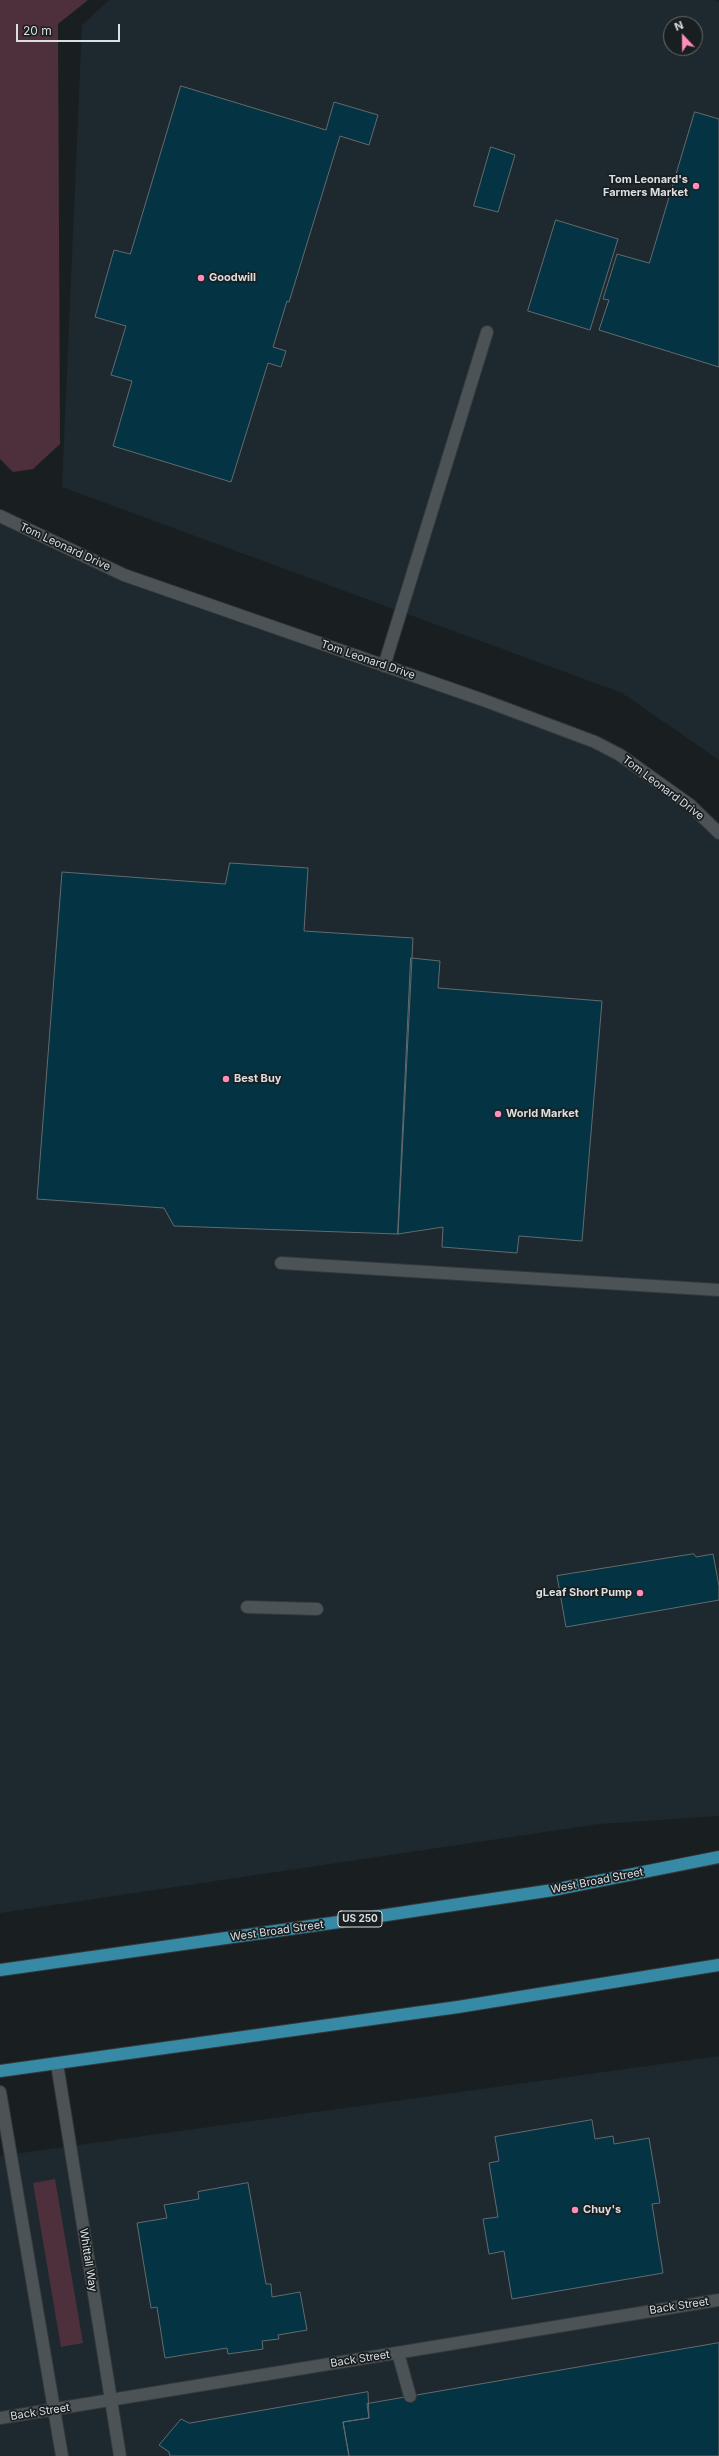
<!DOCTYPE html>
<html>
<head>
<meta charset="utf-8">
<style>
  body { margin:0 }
  #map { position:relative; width:719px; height:2456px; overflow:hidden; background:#191f21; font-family:Inter,sans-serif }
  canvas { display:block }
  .north { position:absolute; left:663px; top:16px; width:40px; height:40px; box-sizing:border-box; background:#191f21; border:1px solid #676c6e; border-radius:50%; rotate:338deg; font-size:11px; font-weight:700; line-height:16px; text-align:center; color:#dbdfe1 }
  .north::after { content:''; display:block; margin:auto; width:14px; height:18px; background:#ff8eb9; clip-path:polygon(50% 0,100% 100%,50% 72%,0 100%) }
  .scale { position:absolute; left:16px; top:24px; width:104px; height:18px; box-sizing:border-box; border:2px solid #dbdfe1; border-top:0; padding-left:5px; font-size:12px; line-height:14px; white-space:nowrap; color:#dbdfe1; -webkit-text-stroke:3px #191f21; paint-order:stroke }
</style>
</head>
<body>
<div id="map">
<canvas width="719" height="2456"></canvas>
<div class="north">N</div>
<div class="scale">20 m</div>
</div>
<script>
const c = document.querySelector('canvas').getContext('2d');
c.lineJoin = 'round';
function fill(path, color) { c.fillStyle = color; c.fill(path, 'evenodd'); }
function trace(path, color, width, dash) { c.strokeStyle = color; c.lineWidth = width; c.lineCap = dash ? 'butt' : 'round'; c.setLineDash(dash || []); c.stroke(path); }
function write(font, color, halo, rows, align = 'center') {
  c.font = font + ' Inter,sans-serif'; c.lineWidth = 3.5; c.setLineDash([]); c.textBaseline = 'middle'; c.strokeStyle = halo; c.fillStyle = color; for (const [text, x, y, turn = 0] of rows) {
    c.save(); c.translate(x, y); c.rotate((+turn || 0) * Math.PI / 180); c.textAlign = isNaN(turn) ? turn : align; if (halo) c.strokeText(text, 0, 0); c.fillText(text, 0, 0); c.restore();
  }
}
fill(new Path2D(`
  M109,0H714L719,2V760L622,693L62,487L82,25ZM671,24H695V48H671Z
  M0,516L124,575L595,742L719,833V1816L599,1824L0,1913Z
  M719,2056V2456H0V2156Z`), '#1d292f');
fill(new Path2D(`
  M0,0H88L58,24L60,444L33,469L13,472L0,459Z
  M55,2179L83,2343L61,2347L33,2183Z`), '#4d303b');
const building = new Path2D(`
  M181,86L326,130L334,102L378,115L369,145L340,136L289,302L287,301L273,347L286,351L281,367L268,363L231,482L113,446L132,381L111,375L126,326L95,317L114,250L130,254Z
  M695,112L719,119V367L599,330L609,300L603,299L617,254L649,263Z
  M491,147L515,155L498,212L474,206Z
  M556,220L618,239L590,330L528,311Z
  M230,863L308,868L304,931L413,938L398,1234L174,1226L164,1208L37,1199L62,872L225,884Z
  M411,958L440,961L438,988L602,1001L582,1241L519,1236L517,1253L442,1247L443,1227L398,1234Z
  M694,1554L696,1557L713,1554L719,1586V1600L566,1627L557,1576Z
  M592,2120L595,2139L613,2136L614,2144L649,2138L660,2203L652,2204L663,2273L512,2299L504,2251L489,2254L483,2219L498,2217L489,2163L499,2161L495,2137Z
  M248,2183L266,2284H271L272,2297L300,2292L307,2330L278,2335L279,2339L262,2341L263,2349L228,2354L227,2348L165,2358L157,2307L151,2308L137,2223L167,2218L164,2205L199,2199L198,2192Z
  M719,2343V2456H349L343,2422L369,2418L367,2404Z
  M368,2392L369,2418L343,2422L349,2456H170L169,2452L159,2445L181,2419L189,2423Z`);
fill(building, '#043343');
trace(building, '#636a6d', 1);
const lane = new Path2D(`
  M384,666L487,332
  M281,1263L719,1290
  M247,1607L317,1609
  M398,2353L410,2396`);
const street = new Path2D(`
  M0,516L124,575L483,700L595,742L620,755L690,805L719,833
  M57,2064L120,2456
  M0,2092L62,2456
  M0,2418L719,2300`);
const primary = new Path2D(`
  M0,1970L353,1920L553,1890L719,1857
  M0,2071L458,2007L719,1965`);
trace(lane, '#34383a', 14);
trace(street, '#34383a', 14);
trace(primary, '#34383a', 14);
trace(lane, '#4c5356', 12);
trace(street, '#4c5356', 12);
trace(primary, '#368aa6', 12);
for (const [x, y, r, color] of [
  [696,186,4,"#ff8eb9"],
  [201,278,4,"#ff8eb9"],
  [226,1079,4,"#ff8eb9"],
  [498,1114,4,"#ff8eb9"],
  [640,1593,4,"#ff8eb9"],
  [575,2210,4,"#ff8eb9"]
]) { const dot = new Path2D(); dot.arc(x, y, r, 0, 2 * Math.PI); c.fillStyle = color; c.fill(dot); trace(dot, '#191f21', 1.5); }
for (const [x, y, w] of [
  [360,1919,44]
]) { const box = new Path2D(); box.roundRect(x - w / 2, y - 8, w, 16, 3); c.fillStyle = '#191f21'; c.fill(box); trace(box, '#dbdfe1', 1); }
write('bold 10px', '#dbdfe1', null, [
  ["US 250",360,1919]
]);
write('bold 11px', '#dbdfe1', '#191f21', [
  ["Tom Leonard's",688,180,"right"],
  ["Farmers Market",688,193,"right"],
  ["Goodwill",209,278],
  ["Best Buy",234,1079],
  ["World Market",506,1114],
  ["gLeaf Short Pump",632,1593,"right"],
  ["Chuy's",583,2210]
], 'left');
write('11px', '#dbdfe1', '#191f21', [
  ["Tom Leonard Drive",65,547,25],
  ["Tom Leonard Drive",368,660,19],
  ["Tom Leonard Drive",663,788,37],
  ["West Broad Street",597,1881,-11],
  ["West Broad Street",277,1931,-8],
  ["Whittall Way",88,2260,81],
  ["Back Street",679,2306,-9],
  ["Back Street",360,2359,-9],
  ["Back Street",40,2412,-9]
]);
</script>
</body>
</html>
